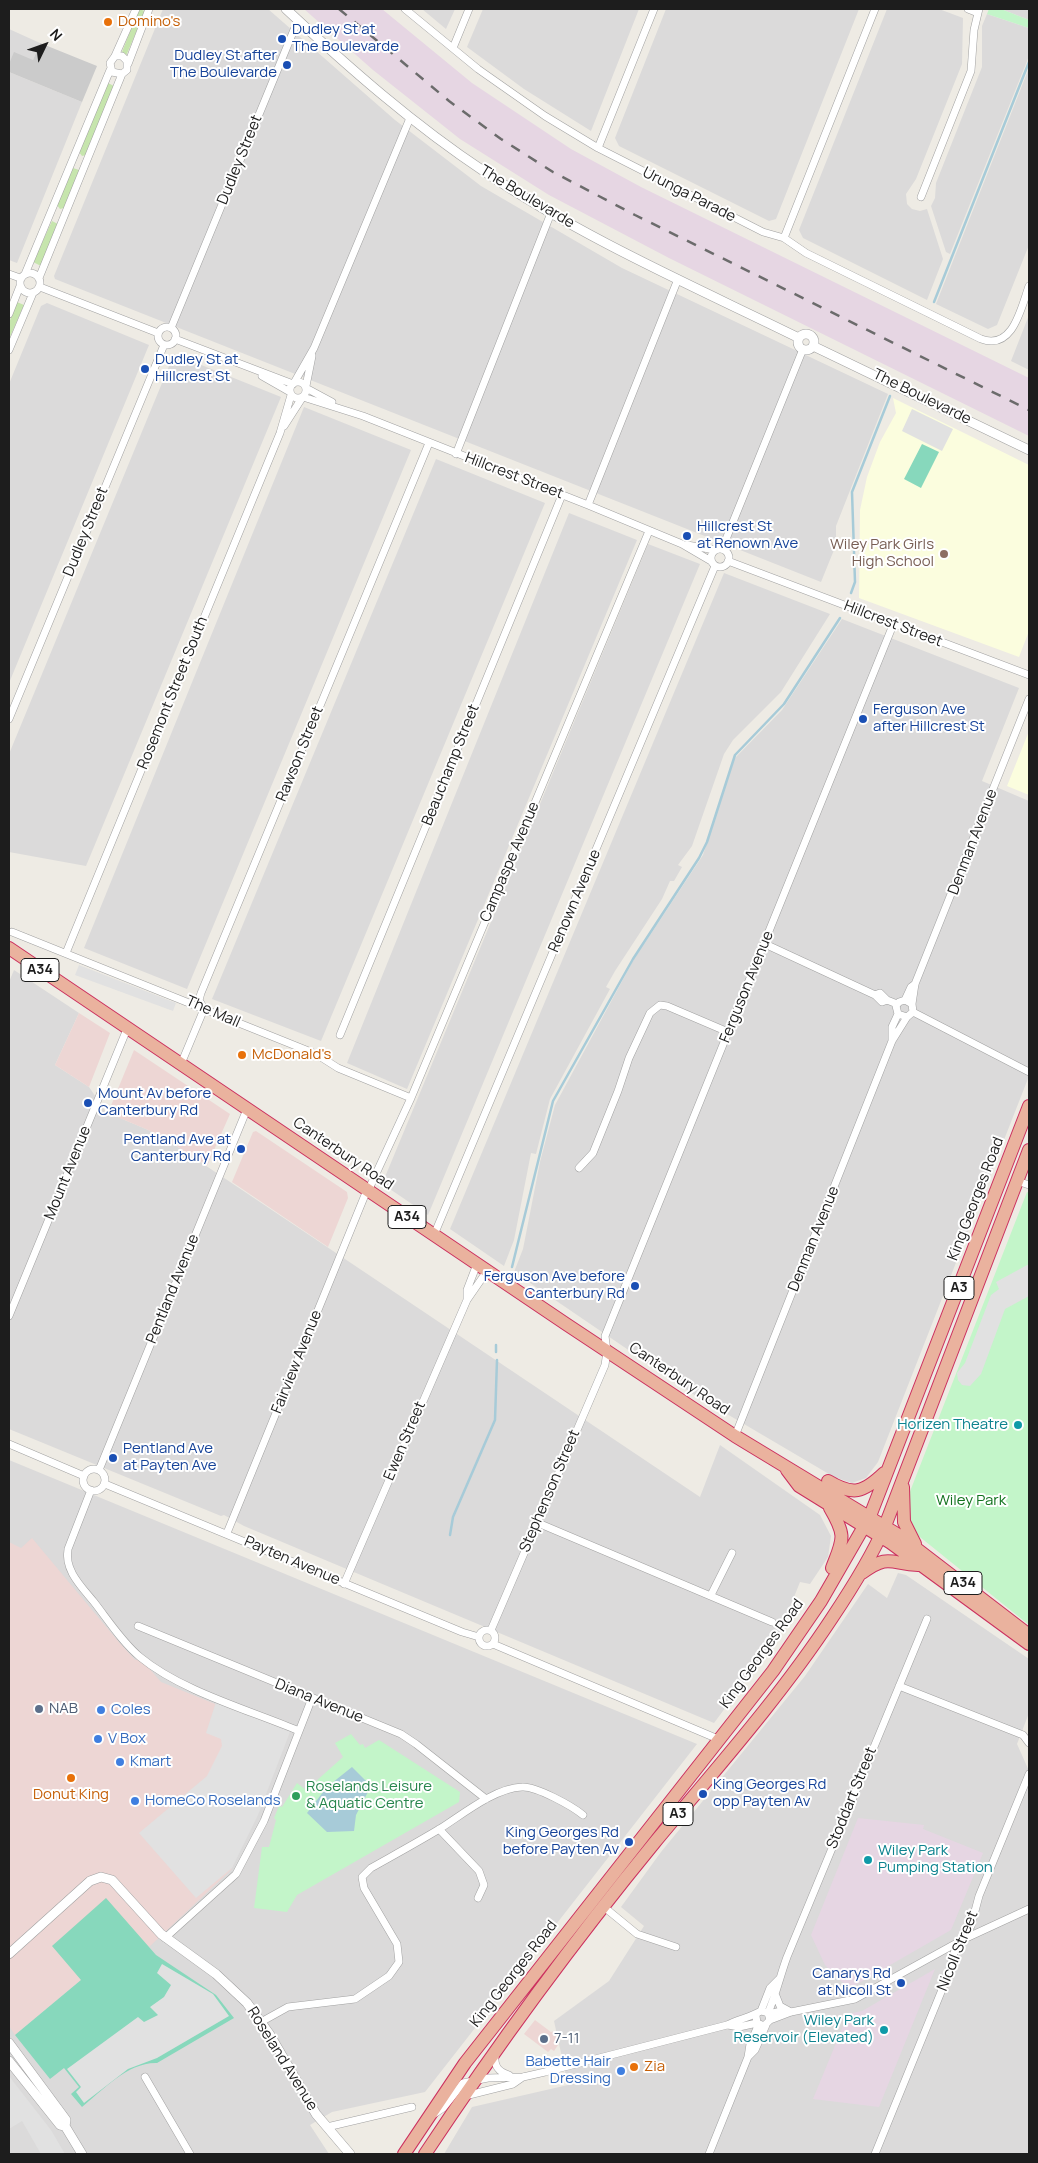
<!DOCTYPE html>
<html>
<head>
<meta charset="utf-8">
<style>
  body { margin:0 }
  #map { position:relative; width:1038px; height:2163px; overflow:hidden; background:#eeebe4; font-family:Manrope,sans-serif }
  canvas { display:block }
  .frame { position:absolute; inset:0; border:10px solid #1d1d1d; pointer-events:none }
  .north { position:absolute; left:20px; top:20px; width:50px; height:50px; -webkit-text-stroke:4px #fff; paint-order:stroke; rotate:48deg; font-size:14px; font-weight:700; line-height:20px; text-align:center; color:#1d1d1d }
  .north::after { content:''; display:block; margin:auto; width:18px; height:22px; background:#1d1d1d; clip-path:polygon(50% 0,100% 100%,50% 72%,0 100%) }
</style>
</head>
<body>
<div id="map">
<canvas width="1038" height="2163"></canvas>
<div class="frame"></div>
<div class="north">N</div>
</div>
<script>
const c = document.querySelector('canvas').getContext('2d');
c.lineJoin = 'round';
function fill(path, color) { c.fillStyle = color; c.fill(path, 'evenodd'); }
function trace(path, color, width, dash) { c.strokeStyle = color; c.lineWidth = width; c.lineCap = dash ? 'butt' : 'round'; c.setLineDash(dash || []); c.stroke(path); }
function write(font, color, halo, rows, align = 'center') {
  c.font = font + ' Manrope,sans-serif'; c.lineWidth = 4; c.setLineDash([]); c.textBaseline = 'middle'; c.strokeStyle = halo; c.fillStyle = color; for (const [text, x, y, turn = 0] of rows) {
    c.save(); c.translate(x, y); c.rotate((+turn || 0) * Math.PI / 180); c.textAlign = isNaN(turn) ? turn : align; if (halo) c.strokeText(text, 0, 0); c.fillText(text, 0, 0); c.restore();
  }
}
fill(new Path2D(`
  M163,9H268L395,120L481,186L622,268L888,394L836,526V545L821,582L55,279L54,276Z
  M422,9H455L446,29Z
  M483,9H639L591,131L524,89L467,47Z
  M666,9H859L776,219L769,221L619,146L615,138Z
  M887,9H939L963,18L962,64L916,179L906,194L907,204L912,209L920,211L927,209L943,259L927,300L803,238L799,230Z
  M1001,9H1029V20Z
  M987,14L1029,28V56L950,254L946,252L931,206L935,198L936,183L982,67V26Z
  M9,29L40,43L33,60L9,64Z
  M1029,68V245L997,325L988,329L936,304Z
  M9,72L82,102L17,263L9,260Z
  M47,303L149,345L9,683V384L41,306Z
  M1029,315V370L1011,361Z
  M174,354L281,397L86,866L9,852V754Z
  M304,407L411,450L187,989L84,948Z
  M436,459L545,503L321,1041L212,999Z
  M569,513L637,540L407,1089L347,1063Z
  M648,544L700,564L428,1215L384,1185L385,1177Z
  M724,573L830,614L781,692L733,740L724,754L692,846L678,865L682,867L674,881H670L662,899L615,971L606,987L610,989L550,1099L536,1154L531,1153L514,1240L504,1266L450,1229Z
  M842,619L1019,688L982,781L1029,801V1076L878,1462L866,1478L852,1483L834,1477L693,1394L514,1272L523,1249L540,1162L555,1105L633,961L703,855L734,759L782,710Z
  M14,970L79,1013L55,1065L89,1087L106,1112L160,1135L700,1497L720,1445L820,1515L831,1536L828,1557L810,1584L800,1582L778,1637L714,1723L244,1526L224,1515L221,1516L9,1429V982Z
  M9,1460L697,1744L425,2092L332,2112L310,2125L329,2154H9Z
  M898,1573L906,1575L1029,1659V1713L1017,1744L1029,1771V2154H444L472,2107L568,2085L554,2021L609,1981L644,1926L621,1907L661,1852L805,1676L868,1584L887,1598Z`), '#dbdada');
fill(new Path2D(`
  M79,1013L110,1033L89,1087L55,1065Z
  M134,1050L230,1114L207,1166L160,1135L108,1113Z
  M256,1131L347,1192L348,1198L328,1247L232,1182L253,1132Z
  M32,1538L118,1641L135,1660L140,1658L161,1682L289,1734L231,1870L149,1947L106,1899L81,1980L15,2035L9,2026V1542L21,1548Z
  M535,2020L551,2032L555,2031L558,2045L554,2051L551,2049L548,2052L524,2034Z`), '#edd6d4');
fill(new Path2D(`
  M304,9H382L472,83L571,149L641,187L1029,378V436L669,258L549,195L460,139L373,70Z
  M858,1818L924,1825L923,1829L983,1853L951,1930L852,1987L842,1982L825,1965L811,1935Z
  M935,1969L879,2107L813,2099L848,2014L862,2011Z`), '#e6d6e3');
fill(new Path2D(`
  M893,398L1029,465V631L1019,657L859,598L860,510L867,477L880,442L896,413Z
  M1029,731V795L1007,786Z`), '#fbfdde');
fill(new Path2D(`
  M40,43L97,66L82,102L9,72V64L14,52L33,60Z`), '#cbcbcb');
fill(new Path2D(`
  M139,9L145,11L126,56L122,52Z
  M108,83L114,86L86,155L82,156L79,152Z
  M73,168L79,170V173L64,208L60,209L57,205Z
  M52,221L58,224L41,266L33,262Z
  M17,302L24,305L9,339V323Z`), '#c6e5ad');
fill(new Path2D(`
  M989,9H1001L1029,20V28L987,14Z
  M1027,1192L1029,1193V1625L915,1533L907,1512L909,1494Z
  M351,1734L360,1745L363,1744L365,1748L379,1740L460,1792L459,1802L297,1895L287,1912L254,1908L262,1847H269L276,1820L274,1818L279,1806L282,1807L297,1783L306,1790L343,1757L335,1743Z`), '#c3f5c9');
fill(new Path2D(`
  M922,444L939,452L921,488L904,479Z
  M106,1898L156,1955L216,1995L234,2018L157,2063C128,2062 103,2090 82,2107L71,2094L79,2087L64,2068L50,2079L15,2035L81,1980L52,1946Z`), '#87d8bc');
fill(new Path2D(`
  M912,409L953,429L942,451L902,431Z
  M79,965L176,1003L173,1011L75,975Z
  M1029,1264V1296L1005,1309L981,1374L970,1386L962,1385L958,1380L957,1373L965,1363L991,1295L999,1289L996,1282Z
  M216,1702L290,1732L258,1815L232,1868L196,1898L139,1833L207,1776L222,1746L221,1739L206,1733Z
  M162,1964L213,1994L229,2016L157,2058L128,2069L84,2103L76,2092L81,2087L67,2069L138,2017L144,2022L158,2015L150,2007L164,1997L171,1985L157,1973Z
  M9,2076L51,2130L65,2154H41L22,2121L9,2129Z`), '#e1e1e1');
fill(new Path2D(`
  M352,1767L371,1786L356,1815L354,1831L327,1832L307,1813L327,1787Z`), '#a7cbd8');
trace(new Path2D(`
  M934,302L1029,62
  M851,593L855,582L852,492L890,396
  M512,1267L553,1101L633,959L699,858L707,842L735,755L784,704L840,618
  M496,1352V1345
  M450,1535L453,1517L495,1420L497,1360`), '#a7cbd8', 2.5);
const minor = new Path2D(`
  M405,9L478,69L545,116L598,148L763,232L784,238L806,253L981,339C1013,351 1021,308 1029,286
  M968,9L978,13L979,9
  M453,48L469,9
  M115,56H122L127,61V70L122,74L112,72L110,63L115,56L136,9
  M128,64L149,9
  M598,148L654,9
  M921,197L971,71L974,30L978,13
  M784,238L875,9
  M20 283a10 10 0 1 1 20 0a10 10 0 1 1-20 0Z
  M9,274L20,278
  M25,274L110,70
  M39,278L122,74
  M40,287L158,333
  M9,314L20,286
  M158 336a9 9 0 1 1 18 0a9 9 0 1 1-18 0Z
  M171,328L298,20
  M175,339L293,384
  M9,350L33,293
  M262,376L290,392
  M290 390a8 8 0 1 1 16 0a8 8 0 1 1-16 0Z
  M294,383L314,348L410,118
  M306,386L312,356
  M306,388L332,402
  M303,397L363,416L588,505L682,544L711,561
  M284,426L302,398
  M456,454L551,213
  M588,505L678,279
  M687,545L715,550
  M711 558a9 9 0 1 1 18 0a9 9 0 1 1-18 0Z
  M722,549L803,349
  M728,561L1029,675
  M9,719L164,345
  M12,932L316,1054L338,1068L411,1098
  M765,944L875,995L880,993L887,1000L897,1004
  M66,953L280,433L291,395
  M875,995L882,1002L887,1000
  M905,1000L911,987L915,984
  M912,1004L905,1000L899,1002L896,1006L898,1014L907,1017L913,1012L912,1004L915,984L1029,699
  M913,1012L1029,1072
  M340,1035L562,495
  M892,1041V1027L898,1014
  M181,1064L204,1009L199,1000L201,993L429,443
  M579,1168L593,1153L618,1091L629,1058L650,1013L660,1005L667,1006L728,1032
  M1017,1181L1029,1185
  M368,1191L411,1098L649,531
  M434,1235L715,566
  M467,1299V1290L477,1264
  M9,1316L127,1029
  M735,1436L892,1041L907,1017
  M9,1444L84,1476
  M83 1480a11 11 0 1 1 22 0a11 11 0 1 1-22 0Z
  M99,1470L247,1109
  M105,1484L462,1632L479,1637
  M91,1490L68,1549C64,1570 81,1586 94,1602C108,1620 122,1642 140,1657C181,1691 249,1710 299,1731
  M538,1523L772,1622
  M227,1533L367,1190
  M344,1584L467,1300L487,1271
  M711,1595L732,1553
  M138,1626L401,1734L416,1744L486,1799
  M479 1638a8 8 0 1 1 16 0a8 8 0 1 1-16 0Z
  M491,1630L605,1365L607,1351L605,1336L893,625
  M493,1644L718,1739
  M899,1686L1023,1735L1029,1743
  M439,1829L479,1871L484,1885L478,1898
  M604,1907L637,1934L676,1947
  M165,1938L236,1874L264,1821L312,1698
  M776,1996L780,2006L791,2012
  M761,2011L770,1988L779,1979
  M768,2013C776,1995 780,1976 787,1957L927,1619
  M769,2014L781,2011L788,2012
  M756,2016L757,2023L764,2026L770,2020L791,2012L855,1999L964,1939L1029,1909
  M261,2022L288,2007L355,1999L389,1976L399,1962L397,1944L364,1888L362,1877L371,1868C394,1855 418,1842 441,1828C463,1814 495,1788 522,1787C536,1786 572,1806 583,1815
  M728,2025L739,2027L757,2023
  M495,2056C494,2067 499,2072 509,2075
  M748,2057L755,2050L766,2025
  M145,2077L190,2154
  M465,2096L513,2084L523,2077
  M434,2114L443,2108L463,2083L488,2078L523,2077L545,2072L727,2025C739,2019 751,2017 761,2011L768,2013L770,2020
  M327,2127L412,2107
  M709,2154L748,2057L750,2044L759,2024
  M875,2154L948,1975L954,1953L971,1926L979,1896L1029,1774`);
const tertiary = new Path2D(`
  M286,9C348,67 414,125 485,172C583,238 693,286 799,338
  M798 342a8 8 0 1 1 16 0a8 8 0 1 1-16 0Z
  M813,346L1029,450
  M9,1954L90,1881L101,1877L112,1880L161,1934L216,1974L247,2003L270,2035L316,2114L350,2154
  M9,2043L66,2120L65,2126L82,2154
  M9,2061L60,2125L65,2126`);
const trunk = new Path2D(`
  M9,948L566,1324L735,1436L900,1536L1029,1635
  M787,1470L799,1486L891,1543L1029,1644
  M828,1481C853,1496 863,1493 884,1473
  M903,1487L904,1522L915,1544
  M830,1508C847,1537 843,1539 832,1568
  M862,1573C889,1553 891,1564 918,1565
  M404,2154L465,2063L773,1671L821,1601L870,1516L1029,1106
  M425,2154C496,2047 573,1942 655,1842C716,1769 780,1697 832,1618C852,1588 871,1558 885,1526L1029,1150`);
trace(minor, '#a1a1a1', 8);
trace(tertiary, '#a1a1a1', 10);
trace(trunk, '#cc305f', 14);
trace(minor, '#fff', 7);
trace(tertiary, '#fff', 9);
trace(trunk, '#eab29e', 12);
trace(new Path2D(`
  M339,9L449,101L501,139L553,172L635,215L1029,410`), '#6b6b6b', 2.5, [10, 10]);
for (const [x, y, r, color] of [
  [108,22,5,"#e8710a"],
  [282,39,5,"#1a4fb4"],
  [287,65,5,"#1a4fb4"],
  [145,369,5,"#1a4fb4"],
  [687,536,5,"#1a4fb4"],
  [944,554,5,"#8d6e63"],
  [863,719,5,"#1a4fb4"],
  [242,1055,5,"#e8710a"],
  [88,1103,5,"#1a4fb4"],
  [241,1149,5,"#1a4fb4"],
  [635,1286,5,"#1a4fb4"],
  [1018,1425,5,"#0f9aa8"],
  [113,1458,5,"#1a4fb4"],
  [39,1709,5,"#5c6f8a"],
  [101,1710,5,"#3f7fe0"],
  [98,1739,5,"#3f7fe0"],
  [120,1762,5,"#3f7fe0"],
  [71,1778,5,"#e8710a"],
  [703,1794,5,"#1a4fb4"],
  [296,1796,5,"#2e9e5b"],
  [135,1801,5,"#3f7fe0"],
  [629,1842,5,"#1a4fb4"],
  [868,1860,5,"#0f9aa8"],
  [901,1983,5,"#1a4fb4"],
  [884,2030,5,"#0f9aa8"],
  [544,2039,5,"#5c6f8a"],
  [634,2067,5,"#e8710a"],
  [621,2071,5,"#3f7fe0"]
]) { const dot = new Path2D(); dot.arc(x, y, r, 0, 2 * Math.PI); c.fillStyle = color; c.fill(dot); trace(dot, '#fff', 2); }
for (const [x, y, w] of [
  [40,970,38],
  [407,1217,38],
  [959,1288,30],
  [963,1583,38],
  [678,1814,30]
]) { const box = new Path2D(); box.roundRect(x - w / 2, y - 11.5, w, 23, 4); c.fillStyle = '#fff'; c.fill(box); trace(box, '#1d1d1d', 1); }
write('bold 14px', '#1d1d1d', null, [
  ["A34",40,970],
  ["A34",407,1217],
  ["A3",959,1288],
  ["A34",963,1583],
  ["A3",678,1814]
]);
write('15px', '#c56008', '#fff', [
  ["Domino's",118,22],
  ["McDonald's",252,1055],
  ["Donut King",71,1795,"center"],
  ["Zia",644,2067]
], 'left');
write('15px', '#164399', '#fff', [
  ["Dudley St at",292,30],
  ["The Boulevarde",292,47],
  ["Dudley St after",277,56,"right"],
  ["The Boulevarde",277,73,"right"],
  ["Dudley St at",155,360],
  ["Hillcrest St",155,377],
  ["Hillcrest St",697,527],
  ["at Renown Ave",697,544],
  ["Ferguson Ave",873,710],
  ["after Hillcrest St",873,727],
  ["Mount Av before",98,1094],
  ["Canterbury Rd",98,1111],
  ["Pentland Ave at",231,1140,"right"],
  ["Canterbury Rd",231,1157,"right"],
  ["Ferguson Ave before",625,1277,"right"],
  ["Canterbury Rd",625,1294,"right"],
  ["Pentland Ave",123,1449],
  ["at Payten Ave",123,1466],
  ["King Georges Rd",713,1785],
  ["opp Payten Av",713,1802],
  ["King Georges Rd",619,1833,"right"],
  ["before Payten Av",619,1850,"right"],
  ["Canarys Rd",891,1974,"right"],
  ["at Nicoll St",891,1991,"right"]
], 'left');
write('15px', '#1d1d1d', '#fff', [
  ["Dudley Street",240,160,-68],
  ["Urunga Parade",689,195,27],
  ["The Boulevarde",527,197,31],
  ["The Boulevarde",922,397,26],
  ["Hillcrest Street",514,476,21],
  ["Dudley Street",86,532,-68],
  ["Hillcrest Street",893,624,21],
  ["Rosemont Street South",173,693,-68],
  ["Rawson Street",300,754,-68],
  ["Beauchamp Street",451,765,-68],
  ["Denman Avenue",973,842,-69],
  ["Campaspe Avenue",510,862,-67],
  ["Renown Avenue",575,901,-67],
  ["Ferguson Avenue",747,987,-68],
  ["The Mall",213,1012,24],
  ["Canterbury Road",343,1154,34],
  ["Mount Avenue",68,1173,-68],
  ["King Georges Road",976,1199,-69],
  ["Denman Avenue",814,1239,-68],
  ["Pentland Avenue",173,1289,-68],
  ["Fairview Avenue",297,1362,-68],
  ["Canterbury Road",679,1379,34],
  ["Ewen Street",405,1441,-67],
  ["Stephenson Street",550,1491,-67],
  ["Payten Avenue",292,1561,23],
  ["King Georges Road",762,1654,-54],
  ["Diana Avenue",319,1701,22],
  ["Stoddart Street",852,1798,-68],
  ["Nicoll Street",958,1951,-68],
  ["King Georges Road",514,1974,-52],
  ["Roseland Avenue",282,2059,58]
]);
write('15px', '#785e54', '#fff', [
  ["Wiley Park Girls",934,545],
  ["High School",934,562]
], 'right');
write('15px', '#0d838f', '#fff', [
  ["Horizen Theatre",1008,1425],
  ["Wiley Park",878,1851,"left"],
  ["Pumping Station",878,1868,"left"],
  ["Wiley Park",874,2021],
  ["Reservoir (Elevated)",874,2038]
], 'right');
write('15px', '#13731f', '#fff', [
  ["Wiley Park",971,1501]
]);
write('15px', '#4e5e75', '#fff', [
  ["NAB",49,1709],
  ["7-11",554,2039]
], 'left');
write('15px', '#366cbe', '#fff', [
  ["Coles",111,1710],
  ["V Box",108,1739],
  ["Kmart",130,1762],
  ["HomeCo Roselands",145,1801],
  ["Babette Hair",611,2062,"right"],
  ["Dressing",611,2079,"right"]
], 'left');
write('15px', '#27864d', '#fff', [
  ["Roselands Leisure",306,1787],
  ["& Aquatic Centre",306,1804]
], 'left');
</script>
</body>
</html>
